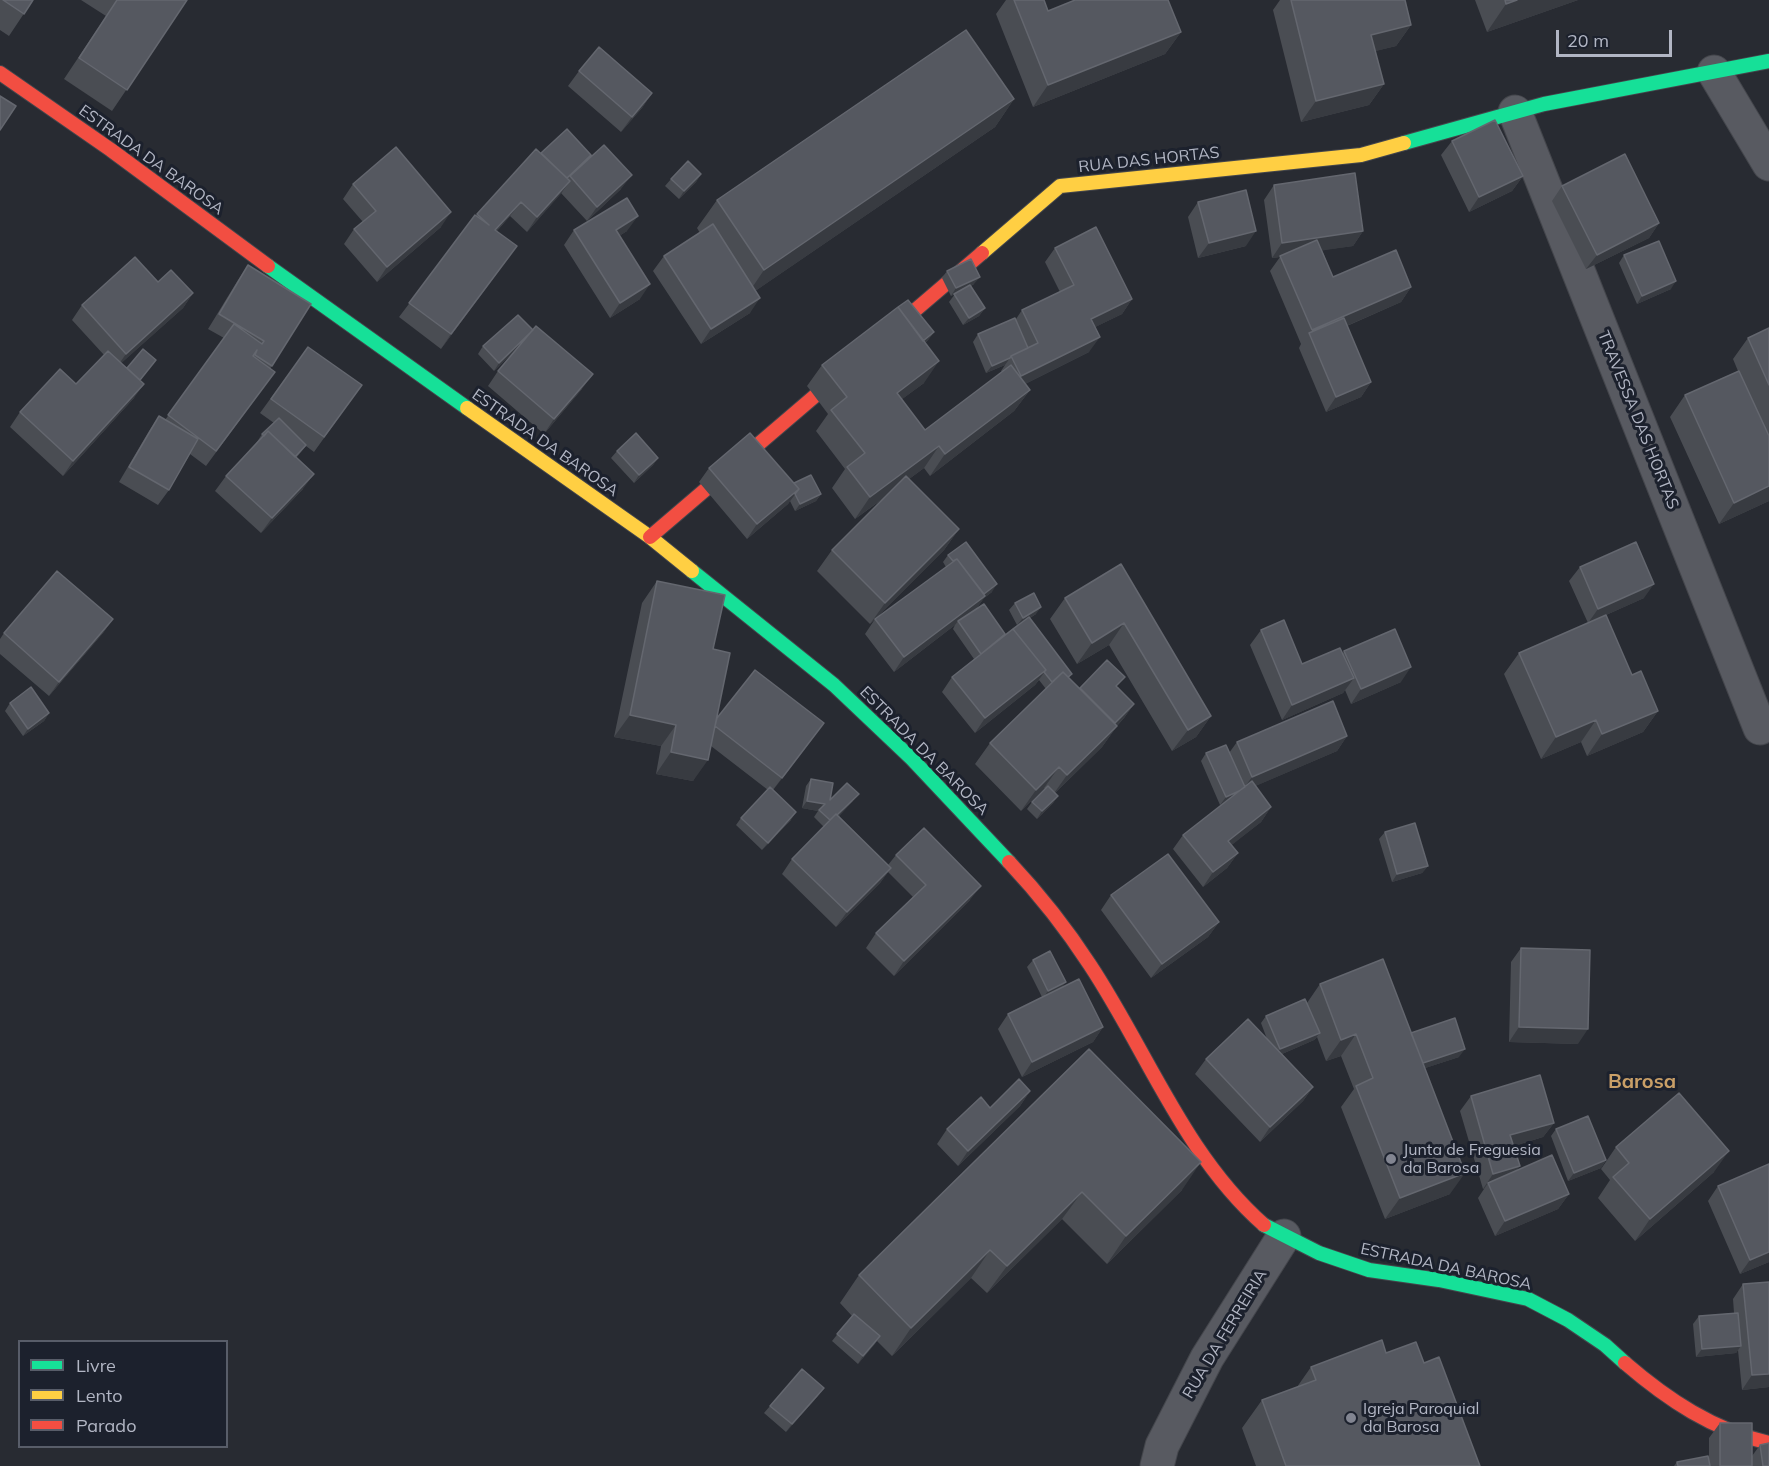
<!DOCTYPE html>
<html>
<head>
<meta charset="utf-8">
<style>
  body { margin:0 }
  #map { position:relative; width:1769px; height:1466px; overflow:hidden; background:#282b32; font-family:Mulish,sans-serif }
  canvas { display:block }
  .legend { position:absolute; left:18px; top:1340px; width:210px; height:108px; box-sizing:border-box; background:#1c212d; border:2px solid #585d69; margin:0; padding:8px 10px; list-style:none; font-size:18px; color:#b2b6c4 }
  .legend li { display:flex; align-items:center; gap:12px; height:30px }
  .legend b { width:30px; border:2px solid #585d69 }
  .scale { position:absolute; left:1556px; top:30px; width:116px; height:27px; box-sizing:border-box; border:3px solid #b2b6c4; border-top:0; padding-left:8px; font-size:18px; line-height:21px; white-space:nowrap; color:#b2b6c4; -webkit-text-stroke:4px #1c212d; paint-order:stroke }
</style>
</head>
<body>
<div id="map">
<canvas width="1769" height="1466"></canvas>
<ul class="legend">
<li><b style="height:8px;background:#16e098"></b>Livre</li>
<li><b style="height:8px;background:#ffcf43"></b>Lento</li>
<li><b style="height:8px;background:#f24e42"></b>Parado</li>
</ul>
<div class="scale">20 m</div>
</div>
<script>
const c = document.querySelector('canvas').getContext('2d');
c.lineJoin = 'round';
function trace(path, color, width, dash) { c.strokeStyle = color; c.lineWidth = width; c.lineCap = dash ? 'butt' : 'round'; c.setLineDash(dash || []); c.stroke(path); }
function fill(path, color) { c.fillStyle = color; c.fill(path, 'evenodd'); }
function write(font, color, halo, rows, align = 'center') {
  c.font = font + ' Mulish,sans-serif'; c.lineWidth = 6; c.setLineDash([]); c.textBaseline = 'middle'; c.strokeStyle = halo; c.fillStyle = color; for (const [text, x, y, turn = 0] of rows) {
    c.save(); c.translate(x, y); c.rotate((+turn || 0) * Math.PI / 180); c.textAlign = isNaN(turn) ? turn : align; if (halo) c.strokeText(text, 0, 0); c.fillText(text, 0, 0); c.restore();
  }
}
const street = new Path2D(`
  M1714,72L1769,164
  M1515,112L1760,728
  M1157,1466L1162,1446L1207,1358L1284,1236`);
const fast = new Path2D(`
  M1404,143L1544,104L1769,61
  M268,266L467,408
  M692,571L834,685L912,759L1009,862
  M1264,1225L1319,1253L1369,1270L1439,1280L1528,1299L1568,1320L1605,1345L1625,1363`);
const slow = new Path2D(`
  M982,253L1060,186L1361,155L1404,143
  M467,408L650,537L692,571`);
const jam = new Path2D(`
  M0,73L111,150L268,266
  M650,537L982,253
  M1009,862C1039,894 1066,928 1090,965C1147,1051 1185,1156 1264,1225
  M1625,1363C1668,1400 1713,1430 1769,1443`);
trace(street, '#44464c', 35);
trace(fast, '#44464c', 16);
trace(slow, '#44464c', 16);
trace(jam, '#44464c', 16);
trace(street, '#585a61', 33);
trace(fast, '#16e098', 14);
trace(slow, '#ffcf43', 14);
trace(jam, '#f24e42', 14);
fill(new Path2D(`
  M0,0H33L9,36L0,30Z
  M81,0H187L112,111L64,79L106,16Z
  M1006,0H1044L1048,11L1181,32L1165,54L1033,107L996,14Z
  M1280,0H1405L1411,25L1396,46L1375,51L1384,84L1369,105L1301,122L1273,10Z
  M1475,0H1578L1487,32Z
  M579,71L652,93L642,108L621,132L568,86Z
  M1014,99L995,127L755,291L750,313L701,344L653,271L664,256L700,233L697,228L717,200Z
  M567,129L588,159L621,189L587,221L561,193L527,232L510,216L497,231L506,261L441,349L399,317L477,214Z
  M1452,141L1523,176L1512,191L1469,212L1441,155Z
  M701,174L696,182L679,199L665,186L671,179Z
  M353,184L441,227L377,282L344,244L354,229L363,222L343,199Z
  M1274,185L1363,231L1353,246L1322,250L1333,277L1411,287L1401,302L1347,326L1371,382L1361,397L1326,412L1299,348L1301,344L1270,271L1280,257L1272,258L1264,200Z
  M1562,186L1659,223L1649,238L1586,269L1552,201Z
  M1198,202L1246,246L1198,258L1188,217Z
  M574,230L627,231L619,236L640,299L610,318L564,245Z
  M1055,248L1132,299L1122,314L1095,327L1089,352L1025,384L1030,390L1014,411L930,476L924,468L909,479L959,529L944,550L870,624L817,571L832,550L884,498L855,519L832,488L845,469L816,431L828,414L807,386L822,365L934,332L928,340L925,343L924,383L902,399L925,430L1002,372L1001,371L1005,365L986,373L973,342L978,334L1016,319L1022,310L1060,292L1045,262Z
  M1624,255L1671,289L1637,304L1619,263Z
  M248,265L311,304L270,369L264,387L206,466L190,454L169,490L158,505L119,482L149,431L159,416L165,420L224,338L208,329L238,280Z
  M947,271L974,284L971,286L985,308L979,316L963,325L949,302L955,294L951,296L942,278Z
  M193,293L183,308L121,363L127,368L156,360L140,380L134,398L63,476L10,427L20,412L76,384L104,355L72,320L82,305Z
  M518,315L582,389L544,434L488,386L498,371L516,349L494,371L478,354L483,346Z
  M1769,328V501L1719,524L1670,417L1685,395L1738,371L1733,359L1748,338Z
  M308,347L362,385L314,452L306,446L296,458L303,489L261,533L215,491L226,476L257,442L262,434L274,423L260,413Z
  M617,451L658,458L653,465L634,483L611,458Z
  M709,468L794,483L821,494L816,501L795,511L790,501L788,504L747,539L699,482Z
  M948,555L992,592L984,598L976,609L1005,634L1017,625L1009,610L1015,603L1036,614L1030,618L1072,674L1069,678L1080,688L1118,687L1134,704L1124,718L1117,726L1102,747L1055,793L1058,796L1053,803L1037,819L1027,809L1032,802L1045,789L1044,788L1021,811L975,764L990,743L1046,689L1039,680L1035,685L975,733L942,692L952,677L974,659L953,629L955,625L894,672L865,634L875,619L946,567L943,562Z
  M1121,564L1211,716L1196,737L1172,751L1109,645L1077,664L1050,619L1065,598Z
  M1580,567L1644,598L1606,615L1632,675L1658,711L1643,732L1587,756L1581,742L1541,759L1504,674L1519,653L1588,623L1569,581Z
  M657,581L713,649L717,718L813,738L773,790L791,820L762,850L736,825L741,818L768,790L711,746L693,781L656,774L661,746L614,737L642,603Z
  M113,619L103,633L49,696L0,654V639L4,633Z
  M1261,630L1302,664L1343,653L1344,651L1401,682L1351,704L1345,690L1343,693L1282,720L1250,645Z
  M10,703L49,713L44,721L23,736L5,711Z
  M1347,736L1337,751L1255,786L1271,807L1261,822L1231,845L1238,853L1227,868L1203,887L1173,849L1183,835L1224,803L1220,805L1201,761L1206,753H1229L1237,742Z
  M811,779L830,800L853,801L839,816L888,865L896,855L970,900L894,976L866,948L876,933L913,897L888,872L880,883L836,927L782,874L792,859L824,827L814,817L818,811L802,808L806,786Z
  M1385,832L1428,866L1422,873L1392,882L1379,839Z
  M1111,895L1219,922L1208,937L1151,978L1101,910Z
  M1521,948L1578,1044L1509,1042L1511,962Z
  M1033,960L1062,987L1103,1027L1093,1042L1022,1077L998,1029L1008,1014L1042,997L1027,967Z
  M1320,984L1411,1033L1459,1057L1425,1068L1450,1194L1385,1219L1341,1107L1354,1089L1341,1056L1326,1061L1317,1037L1314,1040L1282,1054L1313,1087L1303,1101L1260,1142L1195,1074L1206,1059L1267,1039L1261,1023L1266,1016L1307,1003Z
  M1089,1049L1182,1190L1107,1264L1062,1219L987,1293L971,1278L892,1356L877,1341L858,1364L832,1341L852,1316L840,1303L859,1275Z
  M1030,1091L1020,1106L958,1166L937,1144L947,1129L990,1108Z
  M1471,1096L1554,1123L1543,1137L1514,1146L1517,1170L1569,1194L1558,1209L1495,1236L1478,1198L1484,1189H1483L1460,1111Z
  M1556,1129L1606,1160L1601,1168L1568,1181L1551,1136Z
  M1616,1147L1714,1172L1635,1241L1598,1198L1610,1180L1601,1169Z
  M1718,1186L1769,1262L1740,1274L1708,1201Z
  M1743,1284L1769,1387L1742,1390L1738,1350L1736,1353L1696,1357L1693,1324L1699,1316L1734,1313L1733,1299Z
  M1386,1353L1424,1363L1480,1466H1256L1242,1428L1262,1400L1297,1387L1311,1367Z
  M818,1396L786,1432L764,1413L770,1406Z
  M1720,1423L1752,1456L1760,1445L1769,1466H1674L1677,1462H1709V1438Z`), '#4a4d53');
fill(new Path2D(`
  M1517,0H1578L1487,32L1506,4Z
  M1411,25L1396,46L1356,56L1371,35Z
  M1181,32L1165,54L1033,107L1048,85Z
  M1384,84L1369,105L1301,122L1316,101Z
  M652,93L642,108L621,132L632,117Z
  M1014,99L995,127L745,298L764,270Z
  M701,174L696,182L679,199L684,191Z
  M632,175L621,189L587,221L597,207Z
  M1523,176L1512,191L1469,212L1479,197Z
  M570,181L560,195L527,232L537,217Z
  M521,202L510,216L484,245L495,230Z
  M451,212L441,227L377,282L387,267Z
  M638,216L627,231L605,245L616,230Z
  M1659,223L1649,238L1586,269L1597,255Z
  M1256,231L1246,246L1198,258L1209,243Z
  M1363,231L1353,246L1272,258L1282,243Z
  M517,246L506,261L441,349L451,334Z
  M980,277L974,284L951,296L956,288Z
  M1676,281L1671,289L1637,304L1642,296Z
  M650,284L640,299L610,318L620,303Z
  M1411,287L1401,302L1312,341L1309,334L1312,330Z
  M193,293L183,308L116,368L126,354Z
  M760,298L750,313L701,344L711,329Z
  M1132,299L1122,314L1081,334L1091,319Z
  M985,308L979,316L963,325L969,318Z
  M533,331L528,338L494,371L499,363Z
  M934,332L928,340L908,356L914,349Z
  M1100,337L1089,352L1011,391L1021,376Z
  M1010,358L1005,365L986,373L992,366Z
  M939,361L924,383L882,414L897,393Z
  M593,374L582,389L544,434L554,419Z
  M1371,382L1361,397L1326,412L1336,397Z
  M144,384L134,398L63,476L73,461Z
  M1030,390L1014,411L930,476L945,454Z
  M939,446L924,468L855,519L870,497Z
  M658,458L653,465L634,483L639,475Z
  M314,474L303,489L261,533L272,518Z
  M1769,486V501L1719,524L1734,503Z
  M799,489L788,504L747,539L757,524Z
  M821,494L816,501L795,511L800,504Z
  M959,529L944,550L870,624L885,603Z
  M997,584L992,592L984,598L975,611L958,621L955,625L894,672L904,657Z
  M1654,584L1644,598L1588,623L1598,609Z
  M1041,607L1036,614L1017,625L1023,618Z
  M113,619L103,633L49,696L59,682Z
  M1124,623L1109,645L1077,664L1092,643Z
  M1411,667L1401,682L1351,704L1361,689Z
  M1046,670L1035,685L975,733L985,718Z
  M1354,678L1343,693L1282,720L1292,705Z
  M1134,704L1124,718L1109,734L1117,726L1102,747L1052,796L1067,775L1110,728Z
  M1658,711L1643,732L1587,756L1602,734Z
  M49,713L44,721L23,736L28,729Z
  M630,715L676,725L661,746L614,737Z
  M1211,716L1196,737L1172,751L1188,730Z
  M1596,720L1581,742L1541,759L1556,737Z
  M824,723L813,738L771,793L782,778Z
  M1347,736L1337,751L1244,791L1240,796L1220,805L1226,797L1243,789L1252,777Z
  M671,752L708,760L693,781L656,774Z
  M1059,767L1044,788L1021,811L1036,790Z
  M859,794L853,801L826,829L831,821Z
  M1058,796L1053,803L1037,819L1042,811Z
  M807,801L825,804L818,811L802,808Z
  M1271,807L1261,822L1218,856L1228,841Z
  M796,812L791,820L762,850L768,843Z
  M1238,853L1227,868L1203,887L1213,872Z
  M1428,866L1422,873L1392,882L1397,874Z
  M891,868L880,883L836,927L847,912Z
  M981,886L970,900L894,976L904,961Z
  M1219,922L1208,937L1151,978L1162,964Z
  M1066,982L1061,989L1043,998L1048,991Z
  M1103,1027L1093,1042L1022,1077L1032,1062Z
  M1519,1027L1588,1029L1578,1044L1509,1042Z
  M1320,1033L1314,1040L1275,1057L1280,1049Z
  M1356,1034L1341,1056L1326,1061L1341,1040Z
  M1465,1049L1459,1057L1410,1073L1416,1065Z
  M1313,1087L1303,1101L1260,1142L1270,1127Z
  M1030,1091L1020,1106L958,1166L968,1151Z
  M1554,1123L1543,1137L1500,1150L1510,1135Z
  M1729,1151L1714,1172L1635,1241L1650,1219Z
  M1606,1160L1601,1168L1568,1181L1574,1173Z
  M1201,1162L1182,1190L1107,1264L1126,1236Z
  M1520,1166L1509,1181L1488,1183L1484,1189H1483L1493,1174Z
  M1465,1173L1450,1194L1385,1219L1400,1198Z
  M1082,1192L1062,1219L987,1293L1007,1266Z
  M1569,1194L1558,1209L1495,1236L1505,1221Z
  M990,1250L971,1278L892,1356L911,1328Z
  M1769,1252V1262L1740,1274L1750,1260Z
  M880,1336L875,1344L858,1364L863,1356Z
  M1741,1346L1736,1353L1696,1357L1702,1349Z
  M1769,1374V1387L1742,1390L1752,1375Z
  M824,1388L818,1396L786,1432L792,1424Z`), '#383b41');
const building = new Path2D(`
  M3,0H33L24,14Z
  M117,0H187L127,90L79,58Z
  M1014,0H1044L1048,11L1075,0H1168L1181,32L1048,85Z
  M1291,0H1405L1411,25L1371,35L1384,84L1316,101Z
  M1505,0H1517L1506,4Z
  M966,30L1014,99L764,270L717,200Z
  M599,47L652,93L632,117L579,71Z
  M0,96L16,106L0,130Z
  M1495,120L1523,176L1479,197L1452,141Z
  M567,129L591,155L567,178L541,153Z
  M604,145L632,175L597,207L570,176Z
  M396,147L451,212L387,267L354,229L376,211L353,184Z
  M536,149L570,181L537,217L521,202L495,230L517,246L451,334L409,303L475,215L489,225L477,214Z
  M1625,154L1659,223L1597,255L1562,186Z
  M688,161L701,174L684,191L671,179Z
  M1355,173L1363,231L1282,243L1274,185Z
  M1246,190L1256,231L1209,243L1198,202Z
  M627,198L638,216L616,230L650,284L620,303L574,230Z
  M713,224L760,298L711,329L664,256Z
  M1096,227L1132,299L1091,319L1100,337L1021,376L1011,356L1038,343L1022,310L1074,285L1055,248Z
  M1317,240L1333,277L1396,250L1411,287L1312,330L1280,256Z
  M1659,241L1676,281L1642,296L1624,255Z
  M135,257L158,282L171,270L193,293L126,354L82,305Z
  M971,259L980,277L956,288L947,271Z
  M248,265L311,304L272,366L255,355L257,350L253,356L275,372L216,451L168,415L234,324L262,344L264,341L219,314Z
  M970,285L985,308L969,318L954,294Z
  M908,300L934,332L923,341L898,307Z
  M898,307L939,361L897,393L925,430L1011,365L1030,390L945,454L939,446L870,497L847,467L865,453L831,410L847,397L822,365Z
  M518,315L533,330L499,363L483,346Z
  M1015,318L1028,348L1011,356L1010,358L992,366L978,334Z
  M1344,318L1371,382L1336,397L1309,333Z
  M536,326L593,374L554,419L498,371Z
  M1769,328V385L1748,338Z
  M308,347L362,385L324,437L271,399Z
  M143,349L156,360L140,380L127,368Z
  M108,351L144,384L73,461L20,412L60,369L76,384Z
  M1739,371L1769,436V486L1734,503L1685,395Z
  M159,416L198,439L169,490L129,467Z
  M279,418L306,445L295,457L268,431L264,436L262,434Z
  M268,431L314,474L272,518L226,476Z
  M636,433L658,458L639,475L617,451Z
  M750,433L799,489L757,524L709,468Z
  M811,475L821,494L800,504L795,494L799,489L794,483Z
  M906,476L959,529L885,603L832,550Z
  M966,542L997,584L984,594L957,559L953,561L948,555Z
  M1636,542L1654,584L1598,609L1580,567Z
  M957,559L985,596L904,657L875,619Z
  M1121,564L1211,716L1188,730L1124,623L1092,643L1065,598Z
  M57,571L113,619L59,682L4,633Z
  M657,581L725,595L713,649L730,653L708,760L671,752L676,725L630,715Z
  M1034,593L1041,607L1023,618L1015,603Z
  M984,604L1005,634L981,654L958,621Z
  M1606,615L1632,675L1641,671L1658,711L1602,734L1596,720L1556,737L1519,653Z
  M1029,617L1072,674L1068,677L1063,672L1052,682L1044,672L1046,670L1013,629Z
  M1284,620L1302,664L1340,648L1354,678L1292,705L1261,630Z
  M1013,629L1046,670L985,718L952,677Z
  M1395,629L1411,667L1361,689L1344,651Z
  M1107,660L1125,677L1116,686L1134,704L1115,723L1080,688Z
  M755,670L824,723L782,778L715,726L717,718Z
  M1063,672L1117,726L1067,775L1059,767L1036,790L990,743Z
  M31,687L49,713L28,729L10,703Z
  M1333,701L1347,736L1252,777L1237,742Z
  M1226,745L1245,787L1239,791L1226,797L1206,753Z
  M811,779L833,783L830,800L847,783L859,794L837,815L836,814L830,820L819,810L825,804L807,801Z
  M1252,781L1271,807L1228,841L1238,853L1213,872L1183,835Z
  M1048,786L1058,796L1042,811L1032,802Z
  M770,787L796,812L768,843L741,818Z
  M836,814L891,868L847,912L792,859Z
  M1415,823L1428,866L1397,874L1385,832Z
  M924,828L981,886L904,961L876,933L926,885L896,855Z
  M1168,854L1219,922L1162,964L1111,895Z
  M1521,948L1590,950L1588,1029L1519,1027Z
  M1050,951L1066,982L1048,991L1033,960Z
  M1383,959L1465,1173L1400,1198L1356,1086L1373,1078L1356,1034L1341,1040L1320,984Z
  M1079,979L1103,1027L1032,1062L1008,1014Z
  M1305,999L1320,1033L1280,1049L1266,1016Z
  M1455,1018L1465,1049L1423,1063L1411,1033Z
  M1248,1019L1313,1087L1270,1127L1206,1059Z
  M1089,1049L1201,1162L1126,1236L1082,1192L1007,1266L990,1250L911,1328L859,1275Z
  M1540,1075L1554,1123L1510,1135L1520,1166L1493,1174L1471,1096Z
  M1019,1079L1030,1091L968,1151L947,1129L981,1097L990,1108Z
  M1679,1093L1729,1151L1650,1219L1613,1177L1629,1163L1616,1147Z
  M1588,1116L1606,1160L1574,1173L1556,1129Z
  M1552,1155L1569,1194L1505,1221L1488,1183Z
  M1769,1164V1252L1750,1260L1718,1186Z
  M1769,1282V1374L1752,1375L1743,1284Z
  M1738,1313L1741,1346L1702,1349L1699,1316Z
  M854,1314L880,1336L863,1356L837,1334Z
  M1382,1340L1386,1353L1416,1342L1424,1363L1439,1357L1480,1466H1286L1262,1400L1316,1380L1311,1367Z
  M802,1369L824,1388L792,1424L770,1406Z
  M1720,1423H1752V1466H1720Z
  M1769,1443V1466H1763L1760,1445Z
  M1708,1456L1710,1466H1678L1677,1462Z`);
fill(building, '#555860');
trace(building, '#64676f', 1.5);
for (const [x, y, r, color] of [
  [1391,1159,6,"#828591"],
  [1351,1418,6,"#828591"]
]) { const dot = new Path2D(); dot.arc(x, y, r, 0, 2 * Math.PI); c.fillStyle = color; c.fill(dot); trace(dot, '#1c212d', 2); }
write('16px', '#b2b6c4', '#1c212d', [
  ["ESTRADA DA BAROSA",151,160,36],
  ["RUA DAS HORTAS",1149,160,-6],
  ["TRAVESSA DAS HORTAS",1638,420,68],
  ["ESTRADA DA BAROSA",545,443,35],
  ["ESTRADA DA BAROSA",924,751,45],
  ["ESTRADA DA BAROSA",1446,1267,12],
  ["RUA DA FERREIRIA",1225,1334,-59]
]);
write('16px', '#b2b6c4', '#1c212d', [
  ["Junta de Freguesia",1403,1150],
  ["da Barosa",1403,1168],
  ["Igreja Paroquial",1363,1409],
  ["da Barosa",1363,1427]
], 'left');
write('bold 20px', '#c99f67', '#1c212d', [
  ["Barosa",1642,1082]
]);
</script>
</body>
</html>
